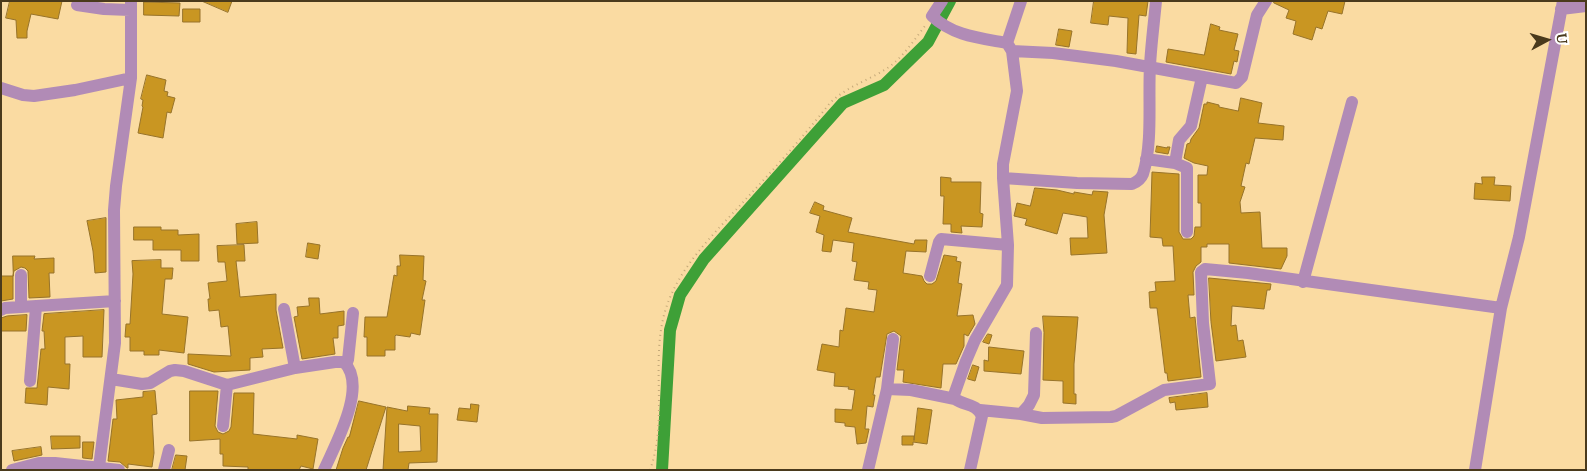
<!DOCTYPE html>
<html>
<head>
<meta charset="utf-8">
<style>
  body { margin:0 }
  #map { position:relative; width:1587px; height:471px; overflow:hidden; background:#fadba2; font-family:Lora,serif }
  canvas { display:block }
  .frame { position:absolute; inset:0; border:2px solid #4a3a1c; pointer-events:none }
  .north { position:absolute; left:1522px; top:15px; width:50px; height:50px; -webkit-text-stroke:4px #fff; paint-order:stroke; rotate:84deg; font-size:14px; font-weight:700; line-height:20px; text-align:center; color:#4a3a1c }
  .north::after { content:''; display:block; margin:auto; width:18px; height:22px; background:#4a3a1c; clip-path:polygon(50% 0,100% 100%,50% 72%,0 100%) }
</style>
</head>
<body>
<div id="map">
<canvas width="1587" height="471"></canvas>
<div class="frame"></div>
<div class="north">U</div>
</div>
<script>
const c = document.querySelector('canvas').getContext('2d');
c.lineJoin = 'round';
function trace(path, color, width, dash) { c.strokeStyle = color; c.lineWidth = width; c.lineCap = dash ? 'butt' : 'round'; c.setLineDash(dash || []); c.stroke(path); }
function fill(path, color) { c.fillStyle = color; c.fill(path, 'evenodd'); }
trace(new Path2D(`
  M662,470L670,330L680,295L704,259L843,103L884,85L928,42L950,1`), '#3ea037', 12);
const building = new Path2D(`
  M10,1H62L58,19L31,14L27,31V38H17L16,20L6,18Z
  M202,1H232L228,12Z
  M1094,1H1148L1146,16L1139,15L1136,54L1127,53L1128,18L1109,16L1108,25L1091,23Z
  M1274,1H1345L1342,14L1328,11L1322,29L1316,27L1312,40L1293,34L1296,21L1286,18L1289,10L1274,3Z
  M144,2L180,3L179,16L144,15Z
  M183,9H200V22H183Z
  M1211,24L1220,27L1219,30L1238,34L1234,50L1239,51L1237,62L1234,61L1231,74L1166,62L1168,49L1204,55Z
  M1059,29L1072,31L1069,47L1056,45Z
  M147,75L166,80L164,91L168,92L167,96L175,98L171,113L167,112L163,138L138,133L143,107L142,106L143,100L141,99Z
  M1241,98L1262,103L1258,123L1284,126L1283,140L1255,138L1249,164L1246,163L1241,186L1245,187L1240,202L1241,213L1260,212L1262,248H1287V256L1281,269L1229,263V244H1207V247H1201V262L1196,266L1193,272L1194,295H1188L1190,318L1195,317L1201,377L1168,381L1167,373H1165L1157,308H1150L1149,292L1156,291L1155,282L1175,281L1173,246H1163L1162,238L1150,237L1152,172L1179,174V232L1183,239H1191L1194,236L1195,227H1201V203H1198V175H1207L1208,166L1194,163L1184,158L1187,144L1190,143L1191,139L1199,128L1204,104H1207V102L1219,105V107L1238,111Z
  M1157,146L1167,148V147H1170L1168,154L1156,152Z
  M941,177L951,178V182H981L980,213L983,214L982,227L961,226L962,233L951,232V224H943L944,196H941Z
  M1482,177H1495L1494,185L1511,186L1510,201L1474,199L1475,183L1482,184Z
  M1035,188L1057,190L1074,194V192L1092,195L1093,191L1108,192L1104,215L1107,253L1071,255L1070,238H1088L1087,217L1063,213L1057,234L1025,225L1027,219L1014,216L1017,203L1030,206Z
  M815,202L824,206L823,210L852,218L848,232L914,244L915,240H927L926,252L906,251L903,273L922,276L924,281L927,284H932L936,281L944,255L957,257L956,261L961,262L958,283L962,284L957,316L973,315L975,324L968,336L964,334V346L956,364H943L941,388L903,382L904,370H897L901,336L894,331L887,334L880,377H876L873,395H875L873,407L867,406L865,429H869L866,443L857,444L855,427L845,426V423L835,422V409L852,410L855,390L848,389L849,387L834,386L835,373L817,370L822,344L839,347L840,330L843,331L846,308L874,312L877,290L868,289L869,282L854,280L857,262L852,261L854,243L833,240L831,252L822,251L824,235L816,232L820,216L810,213Z
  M106,218V272L95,273L93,251L87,221Z
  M257,222L258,243L237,244L236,224Z
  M134,227H161V230H178V235L199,234V261H181V250H153V240H134Z
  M308,243L320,245L318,259L306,257Z
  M244,245L245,261H236L240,297L276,294V310L283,348L262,349L263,357L250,358V370L214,372L188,364V354L231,356L228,326L221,327L219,310L209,311L208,299H210L208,283L227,281L225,262H218L217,246Z
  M400,255L424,256L423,280L426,281L422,300H425L420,335L411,333L410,337L396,335L395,336V350H385V356H367V337H364L365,317H387L394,275L397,276V266H400Z
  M13,256H35L34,259L54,258V273H49L50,297L29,298L28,271L25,268L21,267L14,271L13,275V299L1,301V276H13Z
  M161,260V268H173L172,279H165L162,314L188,317L184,353L159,350V355H144V351H130V337H125L126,324H130L133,274L132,261Z
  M1209,278L1271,284L1270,290H1267L1264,309L1232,306L1231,326L1236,325L1238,341L1243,340L1246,357L1216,361L1211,322Z
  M309,298H319L320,314L344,311V325L338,326V338H333L335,354L302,359L294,317L298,316L297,307L309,306Z
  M104,310L102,357H83V336L65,337V364H70L69,389L48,387L47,405L25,403L26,388H37L41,349H45L44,331H42L44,314Z
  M27,315L26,331H1V318L7,316Z
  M1043,316L1078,317L1074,364V394H1076V404L1063,403V381L1043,380L1044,333Z
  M988,334L992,335L989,344L983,342Z
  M989,347L1024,351L1021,374L984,371V360L988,361Z
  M973,365L979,367L975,381L968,379Z
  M155,391L157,414L152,415L154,453L152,467L128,464V468H127L120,462L108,461L113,419H117L116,400L143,397V392Z
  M190,391H218L215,426L218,432L223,434L229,431L231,427L234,393H254L253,434L297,439V435L318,439L313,469L301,466L299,470H248V467L223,466V454H220V439L190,441Z
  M1207,393L1208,407L1176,410L1175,402L1170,403L1169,398Z
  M359,401L386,407L366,470H336L343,448L348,437H349Z
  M471,404L479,405L477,422L457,420L459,408L470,409Z
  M408,406L430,408L429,414H438L437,462L409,463L408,470H383L387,407L407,411ZM399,424L420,426L421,451L399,452Z
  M918,408L932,410L927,444L913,442V445H902V436H914V440Z
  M51,436H80V448L52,449Z
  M83,442H94L92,459L83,458Z
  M41,447L42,455L14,461L12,451Z
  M176,455L187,456L185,470H172Z`);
fill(building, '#c99622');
trace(building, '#97732a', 1);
trace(new Path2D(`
  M650,470C668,420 651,365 664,315C676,269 714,234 745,200C774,169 803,137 830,103C847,86 870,80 889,67C904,56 914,40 925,26`), '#c4a979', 2, [1, 4]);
trace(new Path2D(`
  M942,1L932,16C953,36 980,38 1007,43
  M77,5L104,9L130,10
  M1561,9L1586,6
  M1012,51L1053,53L1116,61L1236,83L1242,77L1257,15L1266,1
  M1,88L23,95L34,96L75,90L131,78
  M1146,159L1175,163L1187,168V232
  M1175,163L1179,140L1191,126L1202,77
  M1003,178L1077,183L1132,184C1137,182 1141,179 1143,174C1153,143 1148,99 1150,66C1151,45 1154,23 1156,1
  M930,276L939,242L941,239L1008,245
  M1303,282L1352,102
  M21,307V275
  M284,309L295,368
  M1,310L5,308L115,301
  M344,362L348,360L353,313
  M111,379L142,384L150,383L170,371L175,370L184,371L227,385L295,368L335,362H344C368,386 336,443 324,470
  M30,381L36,307
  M887,389L893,339
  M980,410L1021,414L1029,405L1034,395L1036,333
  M1021,414L1042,418L1111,417L1116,416L1164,390L1210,384L1203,323L1201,272L1205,269L1248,273L1501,308
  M223,426L227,385
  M99,467L115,343L114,210L116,186L131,78V1
  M12,470L39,463H55L119,470
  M164,470L169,450
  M868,470L887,389L911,390L955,399
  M970,470L982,416C976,403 965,406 955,399L954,395L966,361L975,340L1007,285L1008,245L1003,178V164L1017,91L1012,51L1007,43L1021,1
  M1475,470L1501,308L1519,237L1563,1`), '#b18bb6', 12);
</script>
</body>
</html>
